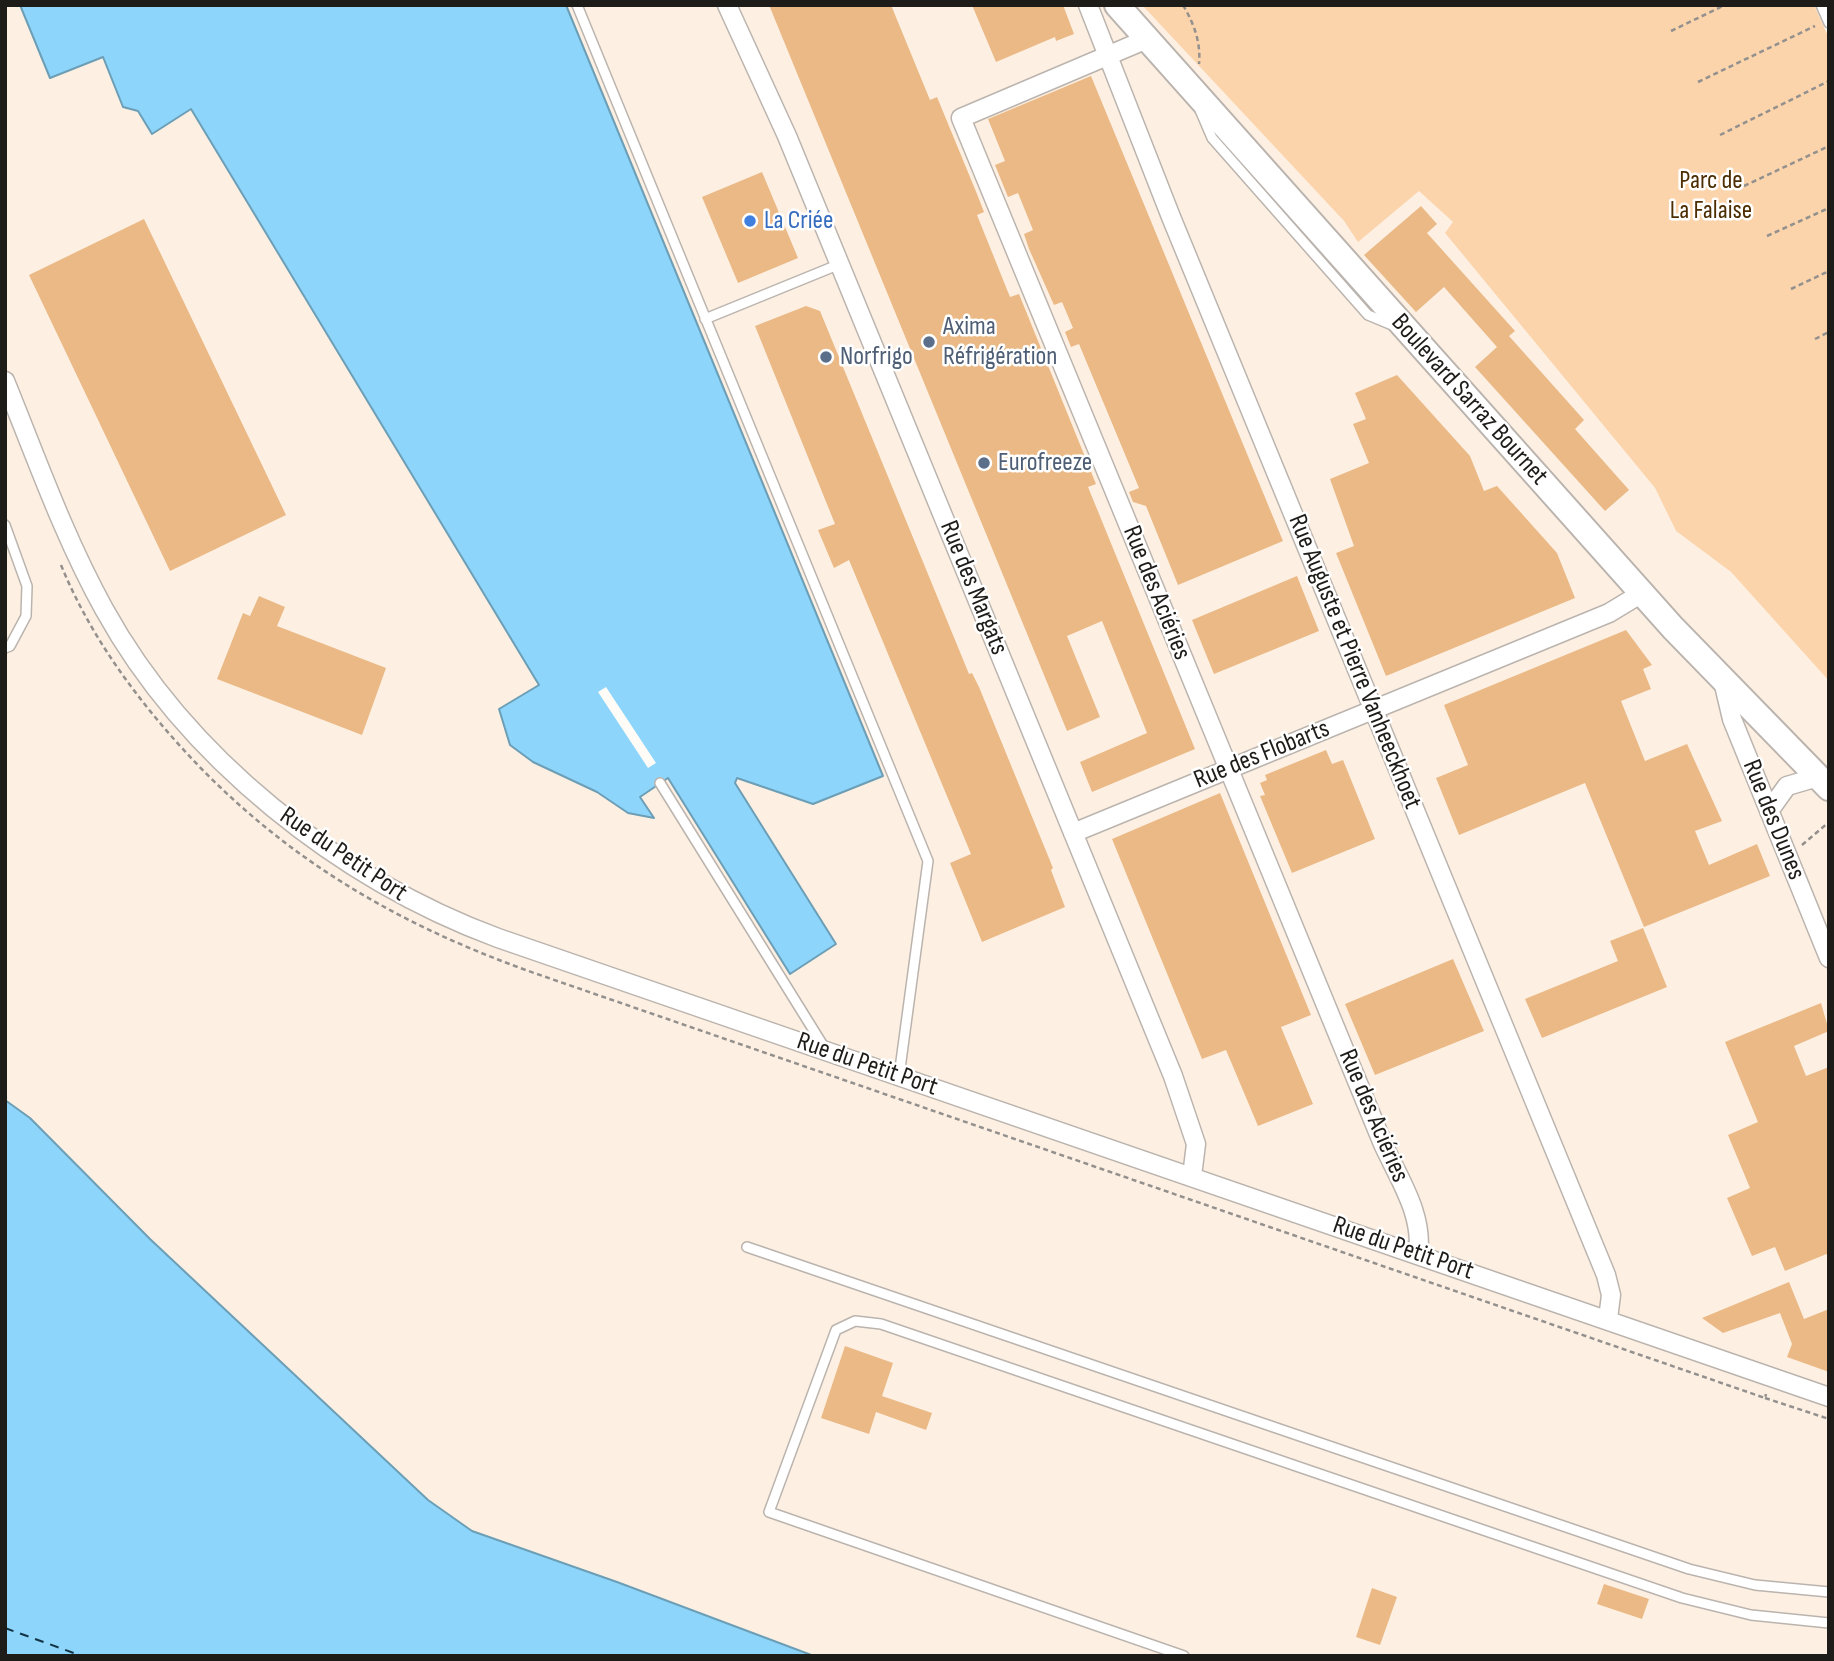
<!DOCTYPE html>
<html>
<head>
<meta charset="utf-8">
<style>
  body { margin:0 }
  #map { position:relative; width:1834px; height:1661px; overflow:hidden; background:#fffbf7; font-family:"Sofia Sans Condensed",sans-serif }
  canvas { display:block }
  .frame { position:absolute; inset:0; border:7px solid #1e1c19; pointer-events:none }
</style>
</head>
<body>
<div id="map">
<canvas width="1834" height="1661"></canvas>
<div class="frame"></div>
</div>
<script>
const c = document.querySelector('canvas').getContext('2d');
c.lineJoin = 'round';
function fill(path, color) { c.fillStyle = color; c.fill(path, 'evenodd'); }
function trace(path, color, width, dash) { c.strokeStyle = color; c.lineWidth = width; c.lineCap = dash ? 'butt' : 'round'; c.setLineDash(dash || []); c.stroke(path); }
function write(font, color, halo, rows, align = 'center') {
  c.font = font + ' "Sofia Sans Condensed",sans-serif'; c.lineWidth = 5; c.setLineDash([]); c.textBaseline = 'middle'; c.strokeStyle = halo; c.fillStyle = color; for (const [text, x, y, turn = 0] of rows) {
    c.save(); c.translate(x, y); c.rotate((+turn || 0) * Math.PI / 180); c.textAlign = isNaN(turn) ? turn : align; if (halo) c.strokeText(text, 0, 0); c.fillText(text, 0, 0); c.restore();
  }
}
fill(new Path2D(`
  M5,5H20L50,78L103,57L123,107L138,111L152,133L190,109L539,685L533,762L597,792L628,813L653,817L640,798L668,778L735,783L736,778L813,804L883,776L566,5H1142L1344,221L1358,241L1419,190L1454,223L1445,233L1655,488L1676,531L1731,572L1829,681V1656H814L617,1582L471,1531L428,1500L150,1239L30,1118L5,1100Z`), '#fdf0e3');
fill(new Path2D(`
  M1142,5H1814L1829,38V681L1731,572L1676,531L1655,488L1445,233L1453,222L1419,191L1358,242L1344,221Z`), '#fbd4ac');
const water = new Path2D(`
  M20,5H566L883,776L813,804L737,778L735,783L836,944L790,974L668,778L640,797L654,818L628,813L597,792L533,762L510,745L499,709L539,685L191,109L152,134L138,111L123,107L103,57L50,78Z
  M5,1100L30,1118L150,1239L428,1500L472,1531L617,1582L814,1656H5Z`);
fill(water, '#8dd5fa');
trace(water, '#6c9eb6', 2);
fill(new Path2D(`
  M606,687L656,763L648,768L598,692Z`), '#fffbf7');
trace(new Path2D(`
  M5,1628L82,1656`), '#133444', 2, [9, 7]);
fill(new Path2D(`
  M769,5H891L930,100L937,97L977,194L984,212L977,215L1010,297L1019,294L1096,484L1088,487L1195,749L1092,792L1080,762L1147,733L1102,621L1067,636L1100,717L1067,731Z
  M972,5H1063L1074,34L1056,41L1055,37L996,62Z
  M1091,76L1283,541L1178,585L1146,506L1133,502L1129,492L1139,488L1079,344L1071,347L1065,332L1073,328L1062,302L1054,305L1029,249L1024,234L1033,230L1018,193L1008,197L995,165L1005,161L988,119Z
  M762,172L798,258L738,283L702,197Z
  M1421,206L1437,224L1427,233L1515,331L1509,336L1584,420L1575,429L1629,490L1605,511L1475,367L1497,347L1444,287L1416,312L1364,255Z
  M144,219L286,515L170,571L29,275Z
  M806,306L820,311L969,674L972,673L979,687L1053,868L1051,870L1065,907L982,942L950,863L971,854L849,560L834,568L818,530L835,524L755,326Z
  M1397,375L1470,456L1484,491L1497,486L1557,553L1575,598L1386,676L1336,553L1354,546L1330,479L1369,463L1353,424L1366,419L1355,393Z
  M1297,576L1319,631L1214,674L1192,620Z
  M259,596L285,607L277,626L386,668L362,735L217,679L243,613L250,616Z
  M1626,630L1652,665L1643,669L1651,689L1621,701L1645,761L1687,744L1722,821L1695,831L1709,865L1757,844L1770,876L1644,927L1585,783L1459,835L1436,778L1468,765L1444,705Z
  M1326,750L1332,764L1343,760L1375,839L1292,873L1260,796L1265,795L1260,783L1267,780L1265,775Z
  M1220,793L1311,1015L1281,1027L1313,1104L1258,1126L1226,1050L1202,1059L1112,839Z
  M1643,928L1667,987L1542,1038L1525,999L1618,961L1610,941Z
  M1453,959L1484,1031L1375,1075L1345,1004Z
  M1821,1003L1829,1031L1794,1046L1806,1076L1829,1067V1253L1785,1271L1775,1247L1752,1256L1727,1198L1750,1188L1728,1135L1758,1122L1725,1042Z
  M1789,1282L1804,1319L1829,1309V1372L1787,1357L1792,1344L1780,1313L1723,1333L1702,1318Z
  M845,1346L893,1363L882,1396L932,1413L926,1430L876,1412L869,1434L821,1418Z
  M1604,1584L1649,1599L1642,1619L1597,1604Z
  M1372,1588L1397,1597L1380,1645L1356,1637Z`), '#ebb985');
const lane = new Path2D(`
  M577,5L928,861L899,1076
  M1821,5L1829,23
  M1200,110L1212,138L1368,315L1397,327
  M705,319L840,264
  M5,525L27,586L26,616L10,646L5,648
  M660,783L824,1047
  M747,1247L1689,1569L1755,1585L1829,1592
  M1184,1656L769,1512L836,1330L855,1321L881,1324L1682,1598L1751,1615L1829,1623`);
const street = new Path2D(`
  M727,5L787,136L1173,1076L1196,1144L1192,1176
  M1088,5L1171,217L1606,1275L1611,1295L1608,1319
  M1147,39L961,118L1383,1144C1399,1179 1424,1215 1418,1255
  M5,381C36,457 64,537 104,609C186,758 341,880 498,938L1829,1397
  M1723,681L1732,719L1829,958
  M1769,811L1787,786L1818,777
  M1073,833L1609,613L1642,593`);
const secondary = new Path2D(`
  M1117,5L1673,628L1829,788`);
trace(lane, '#bbb4ae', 12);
trace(street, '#bbb4ae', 21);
trace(secondary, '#bbb4ae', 28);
trace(new Path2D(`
  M1183,5C1194,24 1201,42 1199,64
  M1671,31L1725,5
  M1698,82L1815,26
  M1720,135L1829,81
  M1744,186L1829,146
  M1767,236L1829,208
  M1791,289L1829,271
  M1815,339L1829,332
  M61,565C84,621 117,671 155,717C260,844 383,920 537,974L1765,1398L1766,1394
  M1802,845L1829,822
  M1765,1398L1829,1419`), '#93908d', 2.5, [5, 3.5]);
trace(lane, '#fff', 9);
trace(street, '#fff', 18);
trace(secondary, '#fff', 24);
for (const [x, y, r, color] of [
  [750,221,7,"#3f7fe0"],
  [929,342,7,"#5c6f8a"],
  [826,357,7,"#5c6f8a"],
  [984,463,7,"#5c6f8a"]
]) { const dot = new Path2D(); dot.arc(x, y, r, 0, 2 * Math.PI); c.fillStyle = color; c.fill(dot); trace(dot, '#fff', 2.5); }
write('26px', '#4d2d02', '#fff', [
  ["Parc de",1711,181],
  ["La Falaise",1711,211]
]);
write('26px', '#366cbe', '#fff', [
  ["La Criée",764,221]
], 'left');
write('26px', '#4e5e75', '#fff', [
  ["Axima",943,327],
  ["Réfrigération",943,357],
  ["Norfrigo",840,357],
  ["Eurofreeze",998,463]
], 'left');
write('26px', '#1e1c19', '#fff', [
  ["Boulevard Sarraz Bournet",1469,400,48],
  ["Rue des Margats",973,588,68],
  ["Rue des Aciéries",1156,593,68],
  ["Rue Auguste et Pierre Vanheeckhoet",1354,662,68],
  ["Rue des Flobarts",1262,755,-22],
  ["Rue des Dunes",1773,820,68],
  ["Rue du Petit Port",343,855,34],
  ["Rue du Petit Port",867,1065,19],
  ["Rue des Aciéries",1373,1116,67],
  ["Rue du Petit Port",1403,1249,19]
]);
</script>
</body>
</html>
